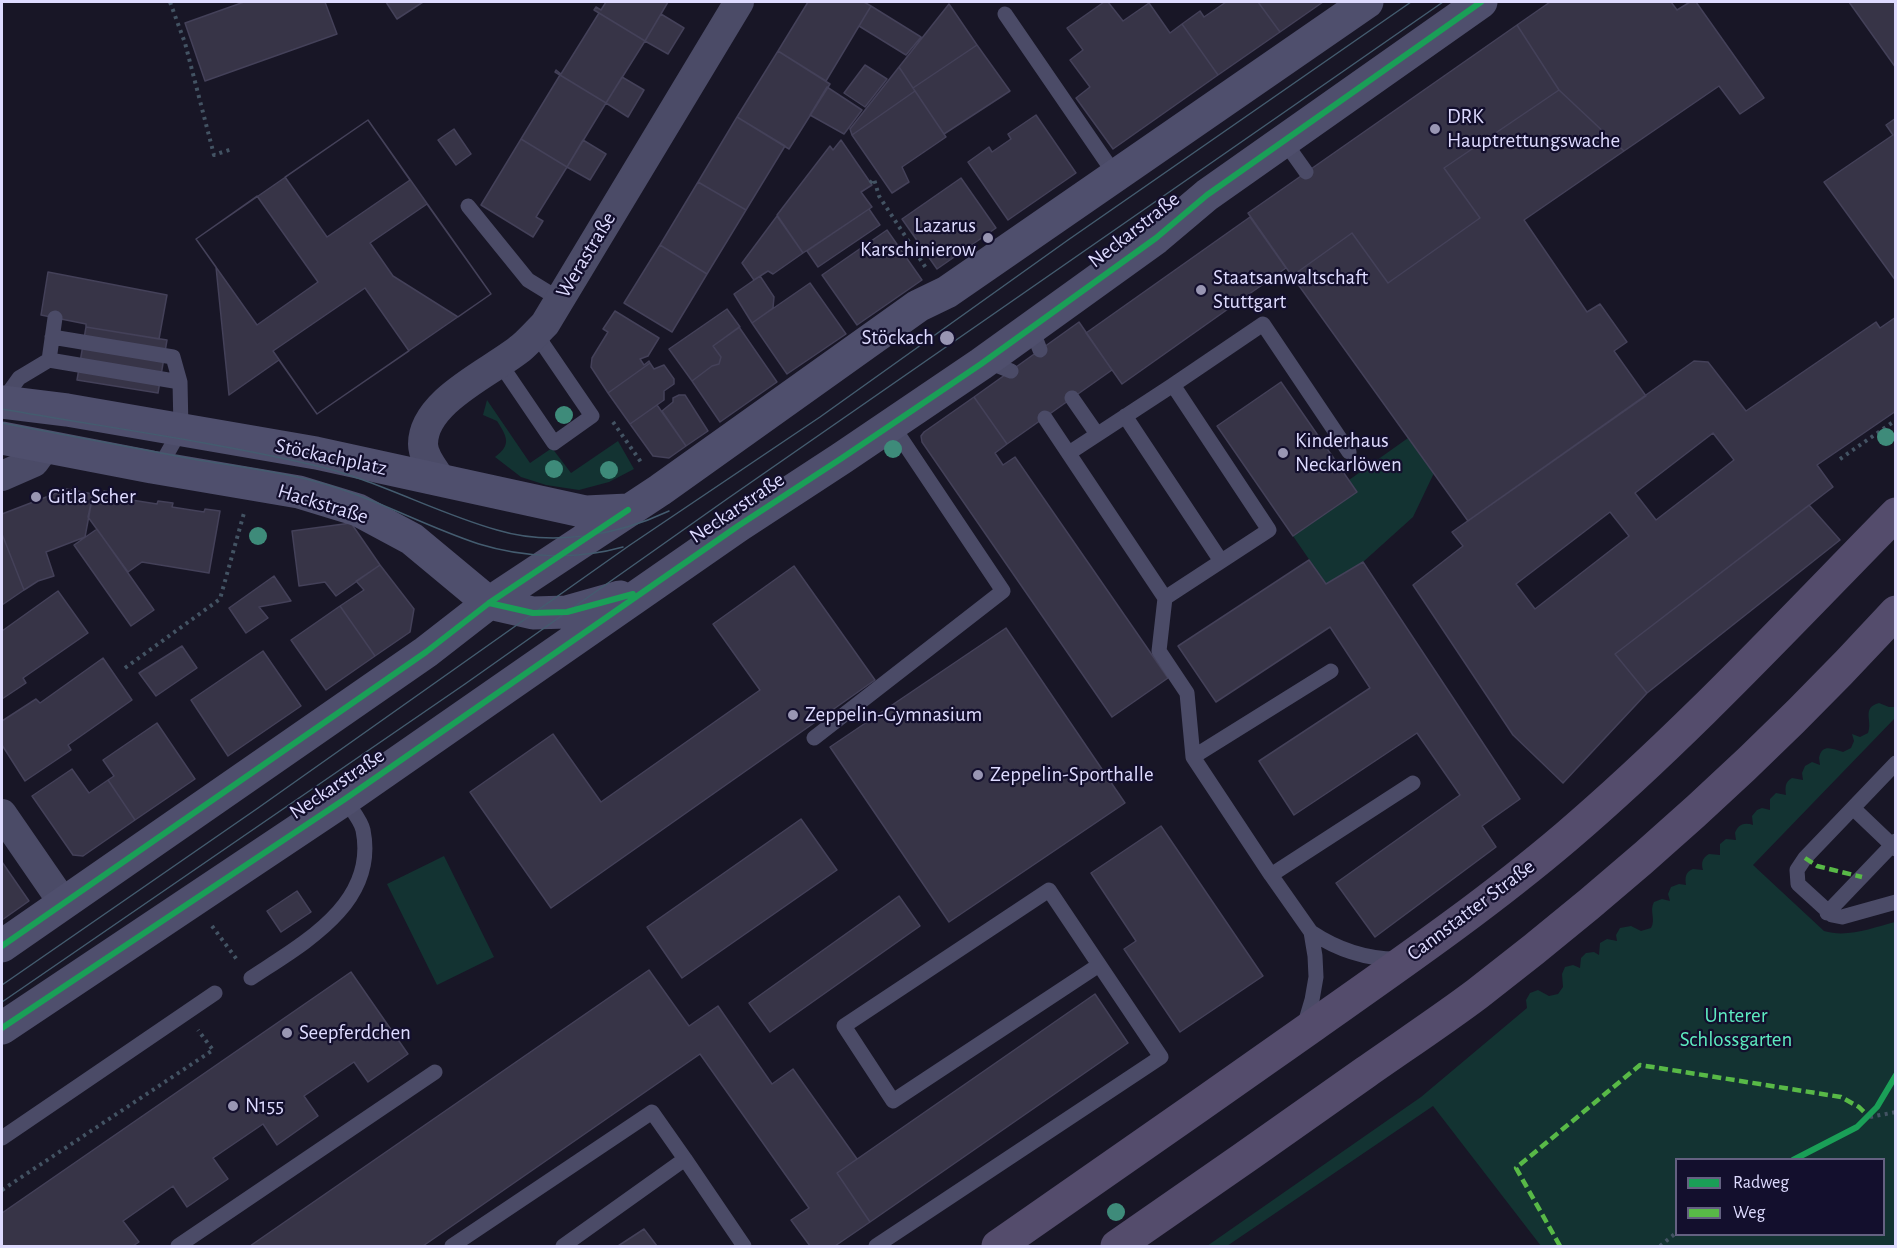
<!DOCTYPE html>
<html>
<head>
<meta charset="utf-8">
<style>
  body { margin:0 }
  #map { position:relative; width:1897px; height:1248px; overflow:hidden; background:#181626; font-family:"Alegreya Sans",sans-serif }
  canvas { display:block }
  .frame { position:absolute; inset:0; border:3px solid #dedbff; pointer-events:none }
  .legend { position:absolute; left:1675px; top:1158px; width:210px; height:78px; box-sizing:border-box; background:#130f2d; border:2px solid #646181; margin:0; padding:8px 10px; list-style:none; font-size:18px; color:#dedbff }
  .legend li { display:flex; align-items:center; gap:12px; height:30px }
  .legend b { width:30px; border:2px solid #646181 }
</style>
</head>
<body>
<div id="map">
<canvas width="1897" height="1248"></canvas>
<div class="frame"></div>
<ul class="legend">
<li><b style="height:8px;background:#1a9f57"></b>Radweg</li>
<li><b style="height:8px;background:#58b947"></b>Weg</li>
</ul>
</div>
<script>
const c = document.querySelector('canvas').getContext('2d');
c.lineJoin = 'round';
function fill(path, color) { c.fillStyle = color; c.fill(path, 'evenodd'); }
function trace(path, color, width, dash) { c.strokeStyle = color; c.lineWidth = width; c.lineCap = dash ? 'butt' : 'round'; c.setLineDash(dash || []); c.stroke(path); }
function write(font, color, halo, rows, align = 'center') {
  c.font = font + ' "Alegreya Sans",sans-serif'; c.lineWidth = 4.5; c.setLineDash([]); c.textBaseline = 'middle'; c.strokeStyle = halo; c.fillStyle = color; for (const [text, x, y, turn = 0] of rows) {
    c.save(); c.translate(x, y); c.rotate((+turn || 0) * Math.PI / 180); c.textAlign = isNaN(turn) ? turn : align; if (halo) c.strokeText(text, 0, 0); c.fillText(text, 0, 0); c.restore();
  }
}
fill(new Path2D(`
  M487,400L530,463L552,448L571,473L618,441L634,469L609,482L579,490L546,485L521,477L495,457C511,445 508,438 497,421L483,415Z
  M1408,438L1434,473L1413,517L1363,562L1326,584L1293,536L1349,480Z
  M1879,703L1889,707H1895V718L1753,865L1824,931C1847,938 1872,928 1895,922V1246H1541L1433,1106L1227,1246H1207L1421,1097L1527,1008L1526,1000L1530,993L1538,990L1549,996L1558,994L1563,987L1562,974L1565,967L1573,965L1580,968L1581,958L1586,953L1594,952L1599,955L1600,943L1607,939L1617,941L1616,935L1620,928L1631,926L1641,931L1651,928C1656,919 1649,911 1654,902L1662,899L1670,901L1668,894L1671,887L1679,884L1686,885C1685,878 1685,872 1693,869L1703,870C1701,863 1702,858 1709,854L1720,855V844L1726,839L1736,840L1735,833C1738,824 1745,822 1753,825L1752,816L1757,810L1762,808L1770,810V799L1776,793L1786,795C1785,787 1785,782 1792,778L1803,780L1802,773L1805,766L1812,762L1820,765L1819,758C1822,743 1833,749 1843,752L1851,748L1854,741L1852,734L1860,737L1868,733C1873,721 1861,708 1879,703ZM1676,1160H1884V1234H1676Z
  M444,856L494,957L437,985L387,884Z`), '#133332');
const building = new Path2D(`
  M244,2H325L337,34L205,81L185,23Z
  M386,2H423L397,19Z
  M606,2H668L645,41L594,10L596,7L601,10Z
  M808,2H864L871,6L826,81L778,51Z
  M1104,2H1108L1123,21L1149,3L1170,33L1182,24L1218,75L1113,149L1076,98L1090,87L1070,60L1083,50L1067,28Z
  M1226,2H1258L1280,32L1218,75L1182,24L1200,11L1204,17Z
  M1258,2H1323L1280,32Z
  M1550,2H1671L1677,10L1690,2H1696L1764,98L1740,114L1719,86L1624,151L1559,90L1517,25Z
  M1849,2H1896V68Z
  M949,4L977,45L913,88L899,67Z
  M871,6L921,37L906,55L859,26Z
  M599,13L645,41L606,103L555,72L556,70L561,74Z
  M661,14L684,28L668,54L645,41Z
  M1517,25L1559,90L1444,168L1480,218L1388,283L1352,233L1292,276L1248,213Z
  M977,45L1010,91L944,134L913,88Z
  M778,51L830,84L789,149L737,117Z
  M865,65L887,79L865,107L844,93Z
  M899,67L915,91L852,135L850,129Z
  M560,75L606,103L567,167L521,139Z
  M622,77L644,90L628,117L606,103Z
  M827,87L862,110L844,134L810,115Z
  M1559,90L1624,151L1524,220L1587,312L1600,304L1627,342L1614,351L1646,396L1468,521L1292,276L1352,233L1388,283L1480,218L1444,168Z
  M915,91L946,137L902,167L909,182L892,193L852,135Z
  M1036,115L1076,173L1008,220L968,162L989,147L992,152L1011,139L1008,134Z
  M737,117L785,146L746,210L698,182Z
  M1896,118V281L1824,182L1893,135L1886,125Z
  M368,120L491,294L317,414L279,360L229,395L216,267L196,239Z
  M368,120L410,180L327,237L285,177Z
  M454,129L471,154L456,165L438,140Z
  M521,139L567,167L536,217L543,221L533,237L481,205Z
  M583,140L606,154L590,180L567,167Z
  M841,140L872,185L861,192L872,207L803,253L777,215L830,146L833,150Z
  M961,178L996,228L937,269L902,219Z
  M698,182L746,210L707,274L660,245Z
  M257,196L318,282L257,325L196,239Z
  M427,204L491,294L458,317L393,276L370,243Z
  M869,209L880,225L818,267L807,251Z
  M777,216L803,253L773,274L768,271L754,280L742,263Z
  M1250,217L1286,268L1122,384L1086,333Z
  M887,230L922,280L857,325L822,275Z
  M660,245L707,274L672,332L624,303Z
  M48,272L167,295L159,339L86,327V324L41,315Z
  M760,276L774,297L773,308L752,323L734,294Z
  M810,283L846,334L787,374L752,323Z
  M365,288L409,351L317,414L273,351Z
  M727,309L740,327L713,346L721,357L719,364L712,366L692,381L669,349Z
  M615,311L659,338L648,356L640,359L644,365L649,361L650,363L608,393L591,367L592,358L608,332L603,329Z
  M1896,317V411L1817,465L1833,487L1615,654L1647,693L1563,783L1513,735L1413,585L1463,546L1452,532L1694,361L1708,362L1746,411L1876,322L1880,328ZM1713,433L1734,460L1656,520L1635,493ZM1610,512L1629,536L1535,609L1516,584Z
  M1079,322L1112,370L1007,444L974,397Z
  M86,327L167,340L158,393L77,380Z
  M739,327L777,382L720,422L692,381L712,366L719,364L721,357L713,346Z
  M650,363L654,369L664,365L674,379V384L664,391V400L630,424L608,393Z
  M1281,382L1357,492L1293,536L1217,426Z
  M679,395H685L708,431L686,446L662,411L673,402V398Z
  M974,397L1007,444L995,453L1003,465L1015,457L1168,678L1112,717L922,442L921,436L924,432Z
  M657,405L686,446L669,458L653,456L630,424Z
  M67,489L93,494L85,537L46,552L54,576L38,581L24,590L2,534V514Z
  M104,491L120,494L119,498L157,504L158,501L173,503L172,507L204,512L205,509L220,511L209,573L142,562L128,572L88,517L93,494L103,495Z
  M1809,505L1840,540L1647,693L1615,654Z
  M351,523L380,565L336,596L325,582L299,586L292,531Z
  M97,529L154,610L131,626L74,545Z
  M2,534L24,590L2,605Z
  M1309,560L1326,584L1363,562L1520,799L1482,826L1496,847L1375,937L1336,883L1460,795L1417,733L1294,815L1259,761L1370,688L1330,627L1216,702L1178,646Z
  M380,565L414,609L410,632L375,656L340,606L364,590L356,581Z
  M794,566L875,680L551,908L470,792L553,734L601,802L760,690L713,624Z
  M274,576L291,601L259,607L268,618L246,633L229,608Z
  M58,591L88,633L23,678L26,683L2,699V631Z
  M340,606L375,656L326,690L291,640Z
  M1006,628L1125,803L949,922L830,747Z
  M182,646L197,668L156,696L139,673Z
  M263,651L301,706L228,756L191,700Z
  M103,658L132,700L68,745L71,750L25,781L2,745V721L36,699L40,703Z
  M157,723L195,779L135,820L108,780L114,776L103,760Z
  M72,769L89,793L108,780L135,820L83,856L73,855L32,796Z
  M801,819L837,870L682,978L647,927Z
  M1161,826L1263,976L1180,1032L1124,949L1136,941L1091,873Z
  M2,862L29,901L2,920Z
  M297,891L311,912L281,932L267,911Z
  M899,896L920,926L770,1032L749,1003Z
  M649,970L689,1026L718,1006L772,1084L793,1069L857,1159L837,1173L870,1222L835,1246H810L791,1220L809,1208L700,1054L423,1246H250Z
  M351,972L408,1054L368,1082L354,1062L304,1096L318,1116L277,1145L263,1124L213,1158L228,1179L187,1207L173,1186L123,1221L139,1242L133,1246H2V1213Z
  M1095,994L1128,1043L870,1222L837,1173Z
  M644,1229L657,1246H618Z`);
fill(building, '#373447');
trace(building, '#444159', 1.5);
trace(new Path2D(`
  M170,2L185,43L214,155L232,149
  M870,183L874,179L879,196L926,268
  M613,422L643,465
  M1840,459L1896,420
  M125,668L220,599L244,513
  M212,926L238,961
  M1870,1117L1896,1112
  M1793,1160L1857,1127L1877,1107L1896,1075
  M2,1190L213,1050L198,1030
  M1660,1246L1676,1233`), '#435363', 4, [3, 4.5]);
trace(new Path2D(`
  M1005,14L1116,176
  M1284,141L1306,172
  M468,206L528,280L559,299
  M1037,325L1035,337L1040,350
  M52,337L173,357L180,382
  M49,360L55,318
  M499,362L554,443L592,416L536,334
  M984,365H996L1011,371
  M1173,385L1263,324L1349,452
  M1072,398L1097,434
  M2,402L19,378L49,360L180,382L181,429L159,468
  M1125,416L1221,561
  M1045,418L1165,598L1269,530L1173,385L1069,453
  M1165,598L1159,651L1187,693L1193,757L1271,875L1311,932L1315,956L1316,977L1312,1000L1304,1027
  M814,738L1003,591L892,425
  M1193,757L1331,671
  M1896,763L1805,858L1797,870L1798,884L1832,915L1842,917L1896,902
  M1853,808L1896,849
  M1271,875L1413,783
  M1827,913L1896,841
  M1311,932C1338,950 1368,960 1401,959
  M251,978C302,944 378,904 363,830C361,820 350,808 345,799
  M2,1138L215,993
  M685,1159L744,1246
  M178,1246L435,1072
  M452,1246L652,1112L685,1159L563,1246
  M876,1246L1161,1057L1049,890L844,1026L893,1101L1099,965`), '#4b4b67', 15);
trace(new Path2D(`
  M2,476L34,462L45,447
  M441,480C434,469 423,457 423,444C423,400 494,371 522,347C530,340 537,332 545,324L739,2
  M2,814L64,904`), '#4b4b67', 30);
trace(new Path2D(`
  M2,402L67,410L316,453L586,512L628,510
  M2,438L152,467L299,492L358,510L412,539L489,603L533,613L567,612L620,597
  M2,946L426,652L489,603L660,490L918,306L947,292L1367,2
  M2,1028L345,799L738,526L842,458L981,364L1156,238L1207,195L1481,2`), '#4f4f6d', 33);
trace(new Path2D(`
  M998,1246C1103,1173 1209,1099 1314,1025C1399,965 1486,905 1566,837C1683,737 1788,624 1896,514
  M1117,1246C1200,1189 1283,1131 1366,1072C1403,1046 1441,1021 1477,994C1628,878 1768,752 1896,612`), '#544c6c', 33);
trace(new Path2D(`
  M2,409C104,427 208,441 309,464C374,478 433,512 497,530C553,547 618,535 669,511
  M2,423C67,435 132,448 198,460C235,466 273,471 310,480C370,495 421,525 479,544C524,558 577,560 623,547
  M2,985L258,808L630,545L820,417L1068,240L1411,2
  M2,1002L465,684L727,499L1443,2`), '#445c6f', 1.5);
trace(new Path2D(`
  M1805,858L1817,866L1862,877
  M1560,1246L1516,1168L1640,1065L1841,1097L1859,1107L1869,1117`), '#58b947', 4.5, [9, 4.5]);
trace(new Path2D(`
  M489,603L533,613L567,612L633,594
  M2,946L426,652L489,603L628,510
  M2,1028L345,799L738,526L842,458L981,364L1156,238L1207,195L1481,2
  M1793,1160L1857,1127L1877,1107L1896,1075`), '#1a9f57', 6);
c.fillStyle = '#3e8b7a';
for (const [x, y] of [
  [564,415],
  [1886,437],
  [893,449],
  [554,469],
  [609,470],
  [258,536],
  [1116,1212]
]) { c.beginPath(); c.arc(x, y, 9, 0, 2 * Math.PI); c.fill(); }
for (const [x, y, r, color] of [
  [1435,129,6,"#9996b3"],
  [988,238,6,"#9996b3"],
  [1201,290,6,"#9996b3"],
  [947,338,8,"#9996b3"],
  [1283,453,6,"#9996b3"],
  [36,497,6,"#9996b3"],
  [793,715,6,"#9996b3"],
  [978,775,6,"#9996b3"],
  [287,1033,6,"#9996b3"],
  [233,1106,6,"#9996b3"]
]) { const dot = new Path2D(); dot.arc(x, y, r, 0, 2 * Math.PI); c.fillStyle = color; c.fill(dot); trace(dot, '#130f2d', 2); }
write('21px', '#dedbff', '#130f2d', [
  ["DRK",1447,117],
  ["Hauptrettungswache",1447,141],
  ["Lazarus",976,226,"right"],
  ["Karschinierow",976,250,"right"],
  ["Staatsanwaltschaft",1213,278],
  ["Stuttgart",1213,302],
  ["Stöckach",934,338,"right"],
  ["Kinderhaus",1295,441],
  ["Neckarlöwen",1295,465],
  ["Gitla Scher",48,497],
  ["Zeppelin-Gymnasium",805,715],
  ["Zeppelin-Sporthalle",990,775],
  ["Seepferdchen",299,1033],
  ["N155",245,1106]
], 'left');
write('21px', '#dedbff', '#130f2d', [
  ["Neckarstraße",1134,230,-38],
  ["Werastraße",586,255,-59],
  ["Stöckachplatz",331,457,12],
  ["Hackstraße",323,504,17],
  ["Neckarstraße",737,508,-34],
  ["Neckarstraße",337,784,-34],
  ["Cannstatter Straße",1471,910,-37]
]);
write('21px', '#5deabf', '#130f2d', [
  ["Unterer",1736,1016],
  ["Schlossgarten",1736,1040]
]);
</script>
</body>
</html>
